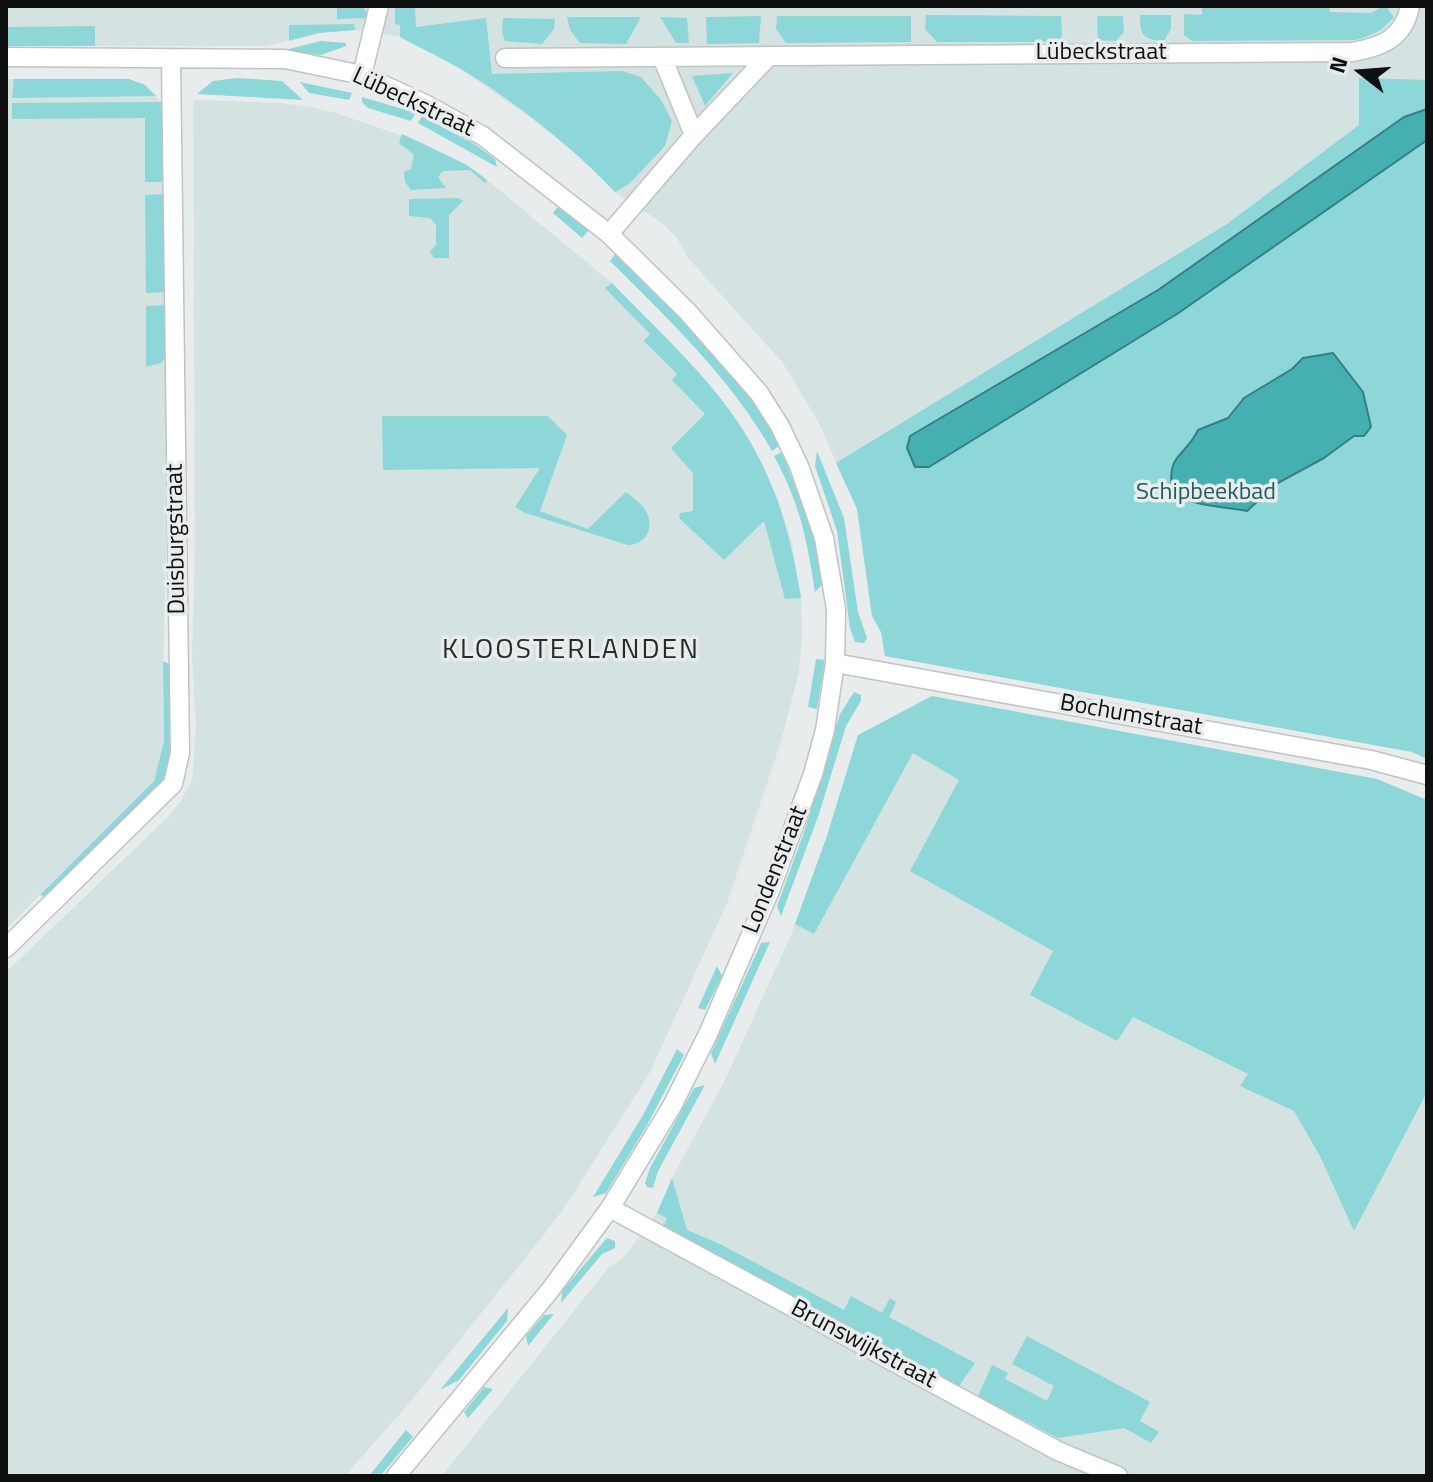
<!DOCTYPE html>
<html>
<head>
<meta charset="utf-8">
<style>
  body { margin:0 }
  #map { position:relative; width:1433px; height:1482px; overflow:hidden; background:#e8ecec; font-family:"Titillium Web",sans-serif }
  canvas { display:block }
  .frame { position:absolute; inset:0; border:8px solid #0f1010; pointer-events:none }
  .north { position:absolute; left:1321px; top:32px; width:80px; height:80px; -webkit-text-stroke:6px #e8ecec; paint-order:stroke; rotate:287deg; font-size:22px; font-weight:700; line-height:32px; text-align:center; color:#0f1010 }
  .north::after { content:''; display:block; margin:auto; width:28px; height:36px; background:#0f1010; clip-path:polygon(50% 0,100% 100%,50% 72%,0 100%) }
</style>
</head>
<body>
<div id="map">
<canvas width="1433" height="1482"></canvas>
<div class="frame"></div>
<div class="north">N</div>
</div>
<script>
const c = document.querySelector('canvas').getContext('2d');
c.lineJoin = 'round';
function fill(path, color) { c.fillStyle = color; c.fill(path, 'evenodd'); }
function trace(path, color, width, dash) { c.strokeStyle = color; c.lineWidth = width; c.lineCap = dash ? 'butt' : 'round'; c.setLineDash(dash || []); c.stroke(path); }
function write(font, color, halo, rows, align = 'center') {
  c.font = font + ' "Titillium Web",sans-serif'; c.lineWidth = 7; c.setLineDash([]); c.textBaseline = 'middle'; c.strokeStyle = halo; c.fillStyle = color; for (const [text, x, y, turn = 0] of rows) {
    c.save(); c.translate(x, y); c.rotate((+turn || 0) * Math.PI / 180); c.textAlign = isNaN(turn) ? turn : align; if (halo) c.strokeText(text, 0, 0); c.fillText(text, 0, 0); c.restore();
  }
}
fill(new Path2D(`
  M6,6H1427V759L1412,752L885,656L881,632L872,616L857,509L819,423L783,363L688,258L677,238L662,223L615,192L588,163L528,116L462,70L400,37L355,30L319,33L266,46H6Z
  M6,79H129L145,85L161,102L164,112L168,494L163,668L164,741L154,781L6,929Z
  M193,100L281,103L310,107L336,113L423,143L467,165L487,180L612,283L706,383L743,430L777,496L792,544L801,598L802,634L799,672L781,741L727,903L650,1072L569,1201L543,1236L411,1401L345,1476H6V972L169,816L181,801L192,780L196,727L192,656L195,547Z
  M932,696L1377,779L1427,800V1476H442L610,1266L622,1259L657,1213L672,1178L725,1080L791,935L827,836L858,735Z`), '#d4e2e2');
fill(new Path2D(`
  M337,6H363L367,14L365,18L337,19Z
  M395,6H415L416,27L486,18L492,74L622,71L641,77L661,100L672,121L665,146L629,184L615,192C570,145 516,102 461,69C441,57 420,48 400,37V25L395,24Z
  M1202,6H1329L1330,12L1371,13L1383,6H1389L1388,10L1394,17C1383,30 1372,36 1355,40L1192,41L1184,35V14L1202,15Z
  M926,15L1061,16L1062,36L1057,42H937L925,29Z
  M1140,15H1171V29L1164,41C1143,40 1140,35 1140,15Z
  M761,16L759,43L707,44L706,17Z
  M777,16H911V42L786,43L776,29Z
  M1097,16H1123L1124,32L1116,41L1098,40Z
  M567,17H641L626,44L580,43L570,30Z
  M660,17L687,18L689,43H676Z
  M503,18L555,19L554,29L542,44L505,41L502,32Z
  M354,24L355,30L319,33L289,41V25Z
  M95,26V46H6V27Z
  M321,41L346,43V46L321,55L285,50Z
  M733,73L705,106L692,76Z
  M237,78L282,81L303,100L197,94L213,81Z
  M1359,78L1427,80V759L1412,752L885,656L881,632L872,616L857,509L836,463L1227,224L1359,125Z
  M14,79H129L145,85L156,96L12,98Z
  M300,82L352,93L349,100L309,93Z
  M362,97L416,113L411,121L368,108L362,102Z
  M161,102L164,112L167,182H145V118L12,119V103Z
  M422,116L476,145L495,159L497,167L418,123Z
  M402,134L467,165L487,180L485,183L470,170L443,171L438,177L446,188L411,190L405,182L404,172L411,169L414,155L399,143Z
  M165,194L168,292L146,293L145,195Z
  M458,198L463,201L449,215V258H434L430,252L436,245V225L430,218L409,216V199Z
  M559,205L589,230L582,238L553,213Z
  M616,253L645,278L742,385L780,445L772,451C730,377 669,320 610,261Z
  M612,283C655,328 710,377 743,430C777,484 791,536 801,598L785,599L764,521L724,560L679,518L680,513L693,511V473L671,448L705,414L672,380L677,374L644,341L650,334L605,288Z
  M167,305V355L161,363L146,367V306Z
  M382,416H548L567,435L540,511L588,529L626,492C632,497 642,504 646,511C655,528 646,544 628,545L525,513L515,507L540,468L383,470Z
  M817,451L844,518L858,612L867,638L864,643L855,642L850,628L837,531L815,466Z
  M782,452L816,542L822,585L815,592C807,539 800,504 774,456Z
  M816,659L825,660L817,709L808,707Z
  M163,661L169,664L170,762L163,781L47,897L40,895L154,781L164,741Z
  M854,692L861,695V701L846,726L819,814L781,916L777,906L803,835L840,714Z
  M932,696L1377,779L1427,800V1092L1354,1231L1320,1156L1294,1111L1240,1086L1248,1074L1133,1017L1117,1041L1030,995L1053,951L910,871L959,780L913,753L814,934L795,924L827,836L858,735Z
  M770,942L715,1064L711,1053L761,943Z
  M717,966L722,976L705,1010L698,1008Z
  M677,1049L684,1055L646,1127L606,1193L593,1197L643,1115Z
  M705,1085L658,1171L653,1188L647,1187L645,1183L650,1168L694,1088Z
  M672,1178L687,1230L720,1244L844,1310L851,1296L882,1313L890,1298L896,1302L889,1317L975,1363L959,1386L663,1227L667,1218L657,1213Z
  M607,1238L615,1241V1248L602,1254L561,1303L562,1291Z
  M508,1308L507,1321L459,1380L440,1390Z
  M554,1314L528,1346L526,1336L544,1315Z
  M1027,1336L1150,1402L1140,1421L1159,1432L1151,1443L1124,1428L1058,1438L978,1396L992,1365L1008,1373L1005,1379L1047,1401L1054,1386L1012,1364Z
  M484,1387L493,1389L468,1418L464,1412Z
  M406,1430L413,1437L380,1476H369Z`), '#8dd7d9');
const water = new Path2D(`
  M1427,109V140L1420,145L1177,314L929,467H915L907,448L910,436L1158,290L1404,117Z
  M1333,353L1363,392L1371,427L1364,436H1354L1324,458L1276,484L1247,511C1224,506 1190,507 1172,491C1167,452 1184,459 1198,430L1228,418L1244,398L1292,369L1303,358Z`);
fill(water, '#45afb2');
trace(water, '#357f81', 2);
const minor = new Path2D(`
  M6,57L285,59L362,75L425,104L483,136L609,234L687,311L759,393L780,426L799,466L824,538L836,609L835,663L825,730L813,774L771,888L708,1034L672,1106L610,1208L551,1289L396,1476
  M662,57L694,135
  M505,58L1352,52C1382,47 1404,38 1410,6
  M362,75L379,6
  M609,234L694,135L769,56
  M835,663L1371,760L1427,775
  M6,948L173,784L180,753L171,59
  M610,1208L1058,1451L1118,1476`);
trace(minor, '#bfc3c3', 21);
trace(minor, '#fff', 18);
write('24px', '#0f1010', '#e8ecec', [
  ["Lübeckstraat",1101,53],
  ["Lübeckstraat",413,103,25],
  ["Duisburgstraat",177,539,-91],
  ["Bochumstraat",1131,716,10],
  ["Londenstraat",776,870,-68],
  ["Brunswijkstraat",863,1345,28]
]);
write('24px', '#225d5e', '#e8ecec', [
  ["Schipbeekbad",1206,493]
]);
c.letterSpacing = '2px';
write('28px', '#272b2b', '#e8ecec', [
  ["KLOOSTERLANDEN",571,651]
]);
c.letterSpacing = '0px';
</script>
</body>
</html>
